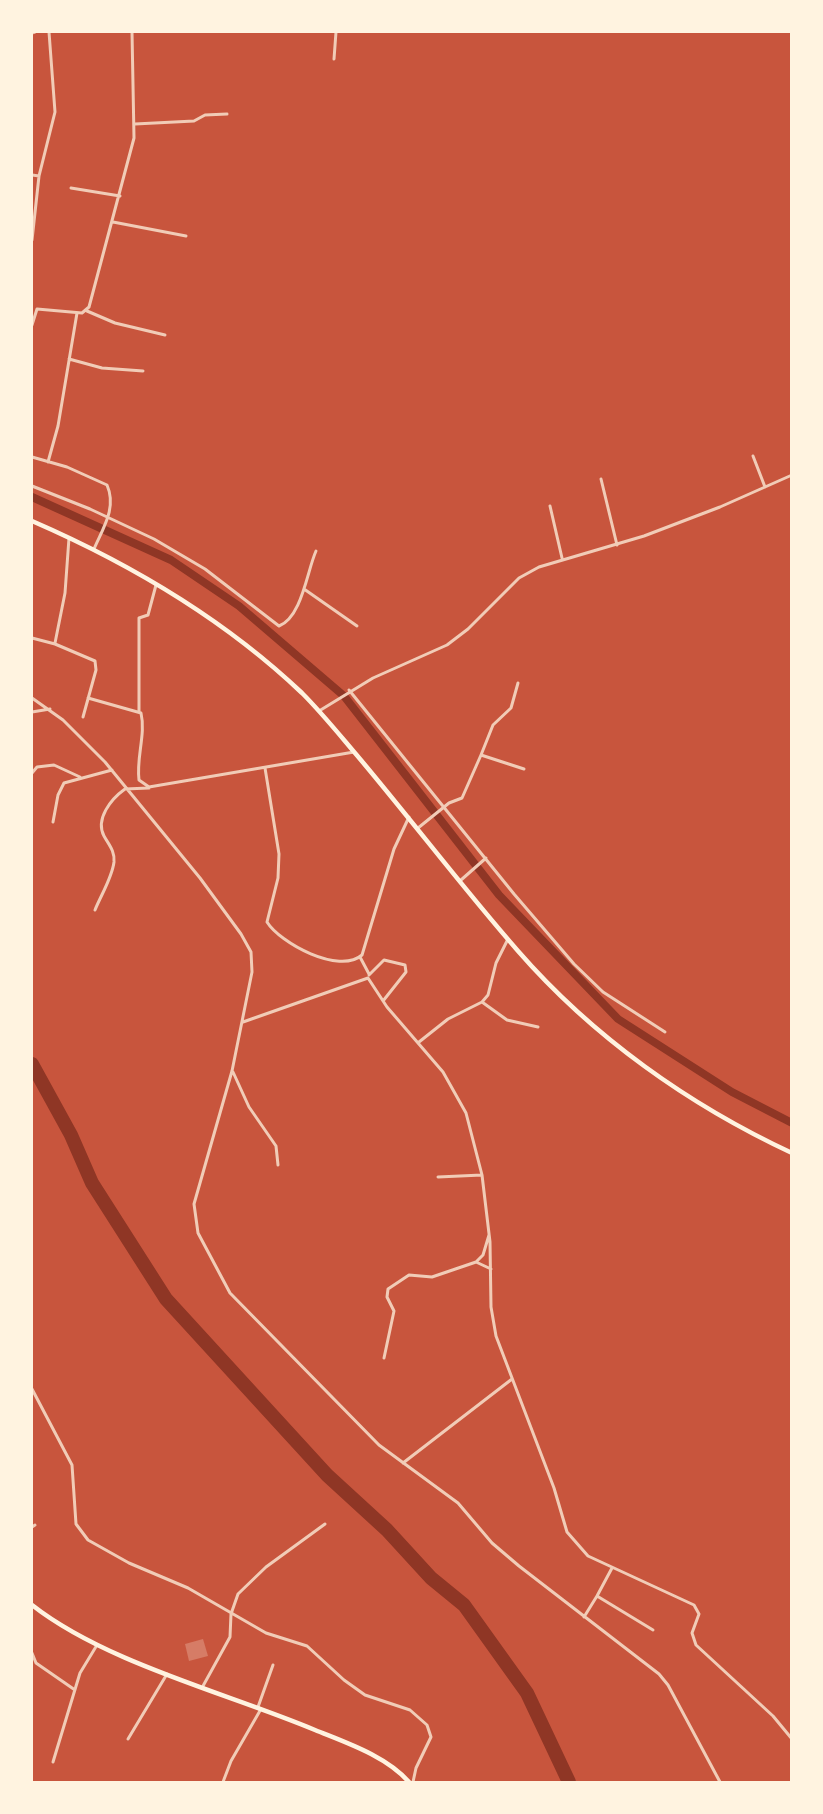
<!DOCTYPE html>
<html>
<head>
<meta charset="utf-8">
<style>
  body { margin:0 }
  #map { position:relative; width:823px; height:1814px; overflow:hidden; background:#c8553d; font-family:"Sofia Sans Condensed",sans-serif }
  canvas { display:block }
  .frame { position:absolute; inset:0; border:33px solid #fff3e0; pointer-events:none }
</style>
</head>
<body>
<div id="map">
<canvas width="823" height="1814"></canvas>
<div class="frame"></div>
</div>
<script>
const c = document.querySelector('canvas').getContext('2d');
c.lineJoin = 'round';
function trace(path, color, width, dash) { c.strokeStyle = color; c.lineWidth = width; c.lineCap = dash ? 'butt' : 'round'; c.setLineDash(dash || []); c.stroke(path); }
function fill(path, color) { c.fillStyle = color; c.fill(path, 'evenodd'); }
trace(new Path2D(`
  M32,497L171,560L239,606L344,696L499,895L618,1019L732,1092L792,1123`), '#8f3625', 8);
trace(new Path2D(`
  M32,1064L71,1135L92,1183L166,1299L327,1475L387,1530L431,1578L464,1605L527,1693L569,1782`), '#8f3625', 14);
fill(new Path2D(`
  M203,1639L208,1656L189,1661L185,1644Z`), '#d67c66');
trace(new Path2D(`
  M32,33L35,32
  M334,59L336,32
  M135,124L194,121L205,115L227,114
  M32,175L39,176L32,240
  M39,176L55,112L49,32
  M71,188L120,196
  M113,222L186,236
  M87,311L115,323L165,335
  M32,325L37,309L82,313L89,307L134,138L132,32
  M69,359L102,368L143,371
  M753,456L765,487
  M32,457L67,467L107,485C117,508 103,528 94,549
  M48,462L58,426L77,313
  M601,479L617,545
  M32,486L90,509L154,539L205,569L279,626C302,617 307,571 316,551
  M550,506L562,558
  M304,589L357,626
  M32,638L55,644L95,661L96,670L83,717
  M55,643L65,593L69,538
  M349,690L514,894L574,964L603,992L665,1032
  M32,698L63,720L105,762L200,878L241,934L251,952L252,972L232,1071L194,1204L198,1233L230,1293L379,1445L458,1503L492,1543L519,1566L659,1674L668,1685L720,1782
  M88,698L141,713C146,734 136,758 139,780L149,787L354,752
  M139,711V618L148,615L156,585
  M319,711L373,678L447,645L468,629L519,578L539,567L644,536L720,507L792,475
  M32,712L50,709
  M481,755L493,725L511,708L518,683
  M265,768L279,854L278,878L267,922C280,943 339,975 362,955L394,849L409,817
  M32,773L37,767L54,765L80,777
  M53,822L58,795L64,783L112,770
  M418,828L449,803L462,798L481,755L524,769
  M461,880L486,858
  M95,910C101,895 112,878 114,862C115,851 109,845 104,836C95,819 111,799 125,789L149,788
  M360,957L369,974
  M369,975L384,960L405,965L406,972L383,1001
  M482,1002L507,1020L538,1027
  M243,1022L368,978L387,1007L443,1072L466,1113L482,1175L490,1242L491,1307L496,1336L554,1488L567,1532L588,1556L694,1605L699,1614L692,1633L696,1645L773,1716L792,1739
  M419,1042L448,1019L482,1002L488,995L496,963L508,939
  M233,1072L249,1107L276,1146L278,1165
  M438,1177L482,1175
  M476,1262L491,1269
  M384,1358L394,1311L387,1297L388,1289L409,1275L432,1277L476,1262L483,1255L489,1235
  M32,1389L72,1465L76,1524L88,1540L129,1563L188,1588L266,1633L307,1646L344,1680L365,1695L410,1710L427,1725L431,1737L416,1768L413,1782
  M403,1463L512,1379
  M32,1527L35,1525
  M612,1568L597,1596L653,1630
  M584,1617L597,1596
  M32,1653L36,1663L75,1690
  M203,1686L230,1637L231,1614L238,1594L266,1567L325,1524
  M258,1707L273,1665
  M128,1739L167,1674
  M53,1762L80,1673L97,1645
  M223,1782L231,1761L261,1709`), '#f1ccb7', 3);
trace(new Path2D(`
  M32,1605C106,1663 227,1693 315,1730C347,1743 386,1756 409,1782`), '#fff3e0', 4.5);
trace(new Path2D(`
  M32,521C131,564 223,618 302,693C321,712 338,733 355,753C410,818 462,887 518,951C593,1037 689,1105 792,1153`), '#fff3e0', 4.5);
</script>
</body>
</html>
